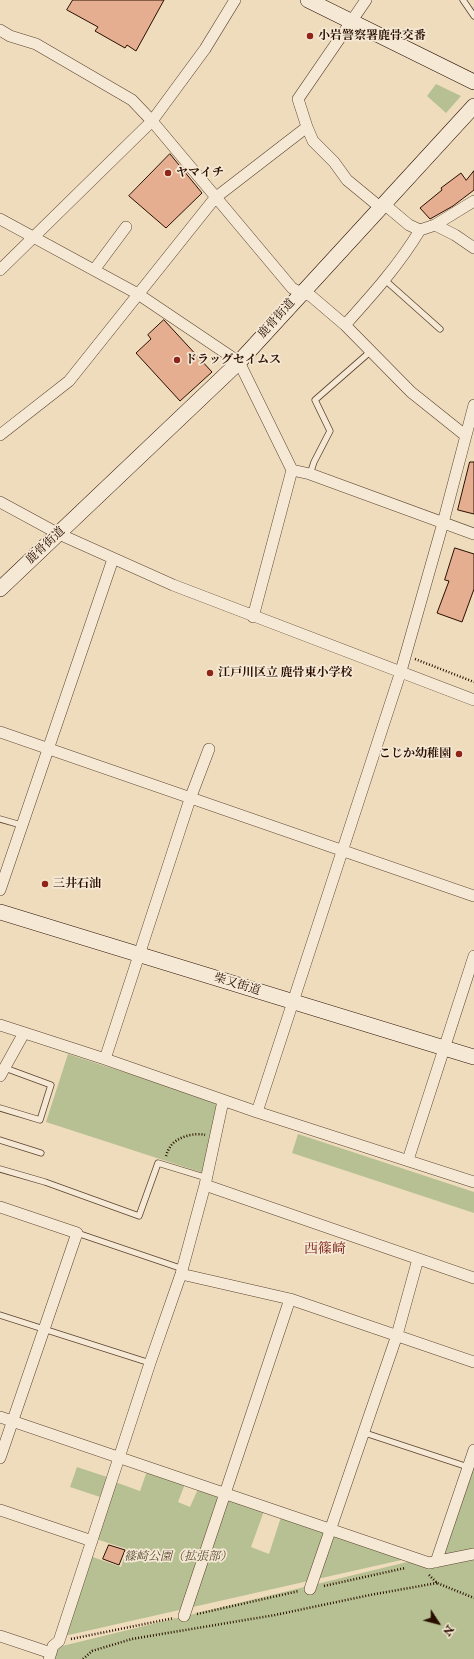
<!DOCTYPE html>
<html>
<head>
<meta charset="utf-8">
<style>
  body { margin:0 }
  #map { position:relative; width:474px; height:1659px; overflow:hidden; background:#efdcbd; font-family:"IM FELL Double Pica",serif }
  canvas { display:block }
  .north { position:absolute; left:418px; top:1603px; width:40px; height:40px; -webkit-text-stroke:3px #f5e8d4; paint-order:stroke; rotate:126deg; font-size:11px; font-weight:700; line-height:16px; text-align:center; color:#290e00 }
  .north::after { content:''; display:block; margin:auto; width:14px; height:18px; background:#290e00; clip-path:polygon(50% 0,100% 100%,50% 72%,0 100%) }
</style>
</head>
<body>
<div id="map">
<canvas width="474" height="1659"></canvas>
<div class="north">N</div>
</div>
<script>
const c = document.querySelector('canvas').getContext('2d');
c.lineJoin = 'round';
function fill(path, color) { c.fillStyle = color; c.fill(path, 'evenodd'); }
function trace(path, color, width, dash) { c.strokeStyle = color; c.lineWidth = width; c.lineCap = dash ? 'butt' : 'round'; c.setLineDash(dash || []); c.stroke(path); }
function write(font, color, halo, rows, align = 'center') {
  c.font = font + ' "IM FELL Double Pica","Noto Serif JP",serif'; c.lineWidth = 3.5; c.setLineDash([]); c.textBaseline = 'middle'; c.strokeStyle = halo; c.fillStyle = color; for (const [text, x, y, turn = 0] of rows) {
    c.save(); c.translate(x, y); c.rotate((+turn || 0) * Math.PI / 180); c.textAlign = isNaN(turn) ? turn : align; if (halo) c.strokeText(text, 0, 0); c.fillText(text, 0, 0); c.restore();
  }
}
fill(new Path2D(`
  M436,84L461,96L446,113L427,96Z
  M68,1054L222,1104L203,1173L46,1122Z
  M298,1134L474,1192V1213L292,1153Z
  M474,1464V1659H54L58,1647L444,1553Z
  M77,1467L107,1477L100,1497L70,1487Z
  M147,1471L185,1484L178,1502L190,1507L198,1489L264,1511L251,1547L269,1554L281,1517L406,1559L64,1636L90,1556L121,1567L127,1549L96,1539L115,1482L140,1491Z`), '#b7c092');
const building = new Path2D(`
  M73,0H164L136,51L127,45L125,48L95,31L98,27L67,10Z
  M170,154L202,193L166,228L129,196Z
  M474,171V190L453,206L430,219L420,208L442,190L441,188L461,173L466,180Z
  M164,320L212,372L180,401L136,353L151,339L148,335Z
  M470,462H474V514L458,510Z
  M455,548L474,554V589L462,622L437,613L449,581L445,580Z
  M109,1545L125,1550L119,1565L103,1559Z`);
fill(building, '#e5ae90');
trace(building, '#290e00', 1);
const lane = new Path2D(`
  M463,0L474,16
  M385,280L440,329
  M310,474L314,462L330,431L315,400L371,351
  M0,819L21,825
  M0,1108L40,1120L51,1085L5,1068
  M0,1140L41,1153
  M0,1169L45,1182L139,1216L158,1163L207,1178
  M77,1233L183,1269
  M0,1315L150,1363
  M365,1433L468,1467`);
const street = new Path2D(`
  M366,0L298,99L307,127L313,141L334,162L347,180L381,208
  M0,30L10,36L36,44L132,100L152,121L292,288L301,293L311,296L345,325L411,392L466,436
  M384,204L409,225L420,230L435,225L455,235L474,248
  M0,219L138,294L239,362L292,470L310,474L474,534
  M435,225L474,201
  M0,270L152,121L205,49L235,0
  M94,270L126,227
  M345,325C372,295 399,265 420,230
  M0,435L69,381L215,198L307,127
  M0,502L59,534L173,585L474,700
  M253,617L292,470
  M0,732L474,896
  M0,890L113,559
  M0,1025L105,1059L257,1112L474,1182
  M105,1059L190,799L209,749
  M0,1076L24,1033
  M257,1112L401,671L443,523L474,405
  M408,1160L474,956
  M205,1185L474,1278
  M0,1207L77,1233L0,1458
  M181,1274L290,1299L474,1362
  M0,1417L429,1563L474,1554
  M0,1510L92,1541
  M436,1562L474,1450
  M310,1589L397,1335L418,1259
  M184,1616L290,1299
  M0,1636L51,1653
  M49,1659L53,1646L59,1641L150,1363L181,1274L205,1185L223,1101`);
const secondary = new Path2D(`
  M308,0L474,82
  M0,589L239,362L474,106
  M0,912L474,1057`);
trace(lane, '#5a422f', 7);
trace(street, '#5a422f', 12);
trace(secondary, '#290e00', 16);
trace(new Path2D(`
  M415,659L474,682
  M166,1156C167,1153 168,1150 170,1147C176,1137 195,1132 205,1135
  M429,1575L437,1583L474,1598
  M324,1586L405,1568
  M197,1614L299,1591
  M71,1639L174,1618
  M83,1659L92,1651L132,1639L275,1615L370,1595L437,1583`), '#290e00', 2.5, [1, 2]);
trace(lane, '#f5e8d4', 5.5);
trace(street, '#f5e8d4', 11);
trace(secondary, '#f5e8d4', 15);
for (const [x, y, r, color] of [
  [310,36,4,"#8f2418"],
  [168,173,4,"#8f2418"],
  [177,360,4,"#8f2418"],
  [210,673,4,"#8f2418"],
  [459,754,4,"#8f2418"],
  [45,884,4,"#8f2418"]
]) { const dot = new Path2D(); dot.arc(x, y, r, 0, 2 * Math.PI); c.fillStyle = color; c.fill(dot); trace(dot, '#f5e8d4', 1.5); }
write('bold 12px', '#290e00', '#f5e8d4', [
  ["小岩警察署鹿骨交番",318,36],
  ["ヤマイチ",176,173],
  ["ドラッグセイムス",185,360],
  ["江戸川区立 鹿骨東小学校",218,673],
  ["こじか幼稚園",451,754,"right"],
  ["三井石油",53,884]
], 'left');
write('12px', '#290e00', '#f5e8d4', [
  ["鹿骨街道",277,319,-48],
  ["鹿骨街道",46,546,-43],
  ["柴又街道",237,985,17]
]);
write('italic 12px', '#5b4c33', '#f5e8d4', [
  ["篠崎公園（拡張部）",178,1557]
]);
write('14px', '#7a1f14', '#f5e8d4', [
  ["西篠崎",325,1250]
]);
</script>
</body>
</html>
